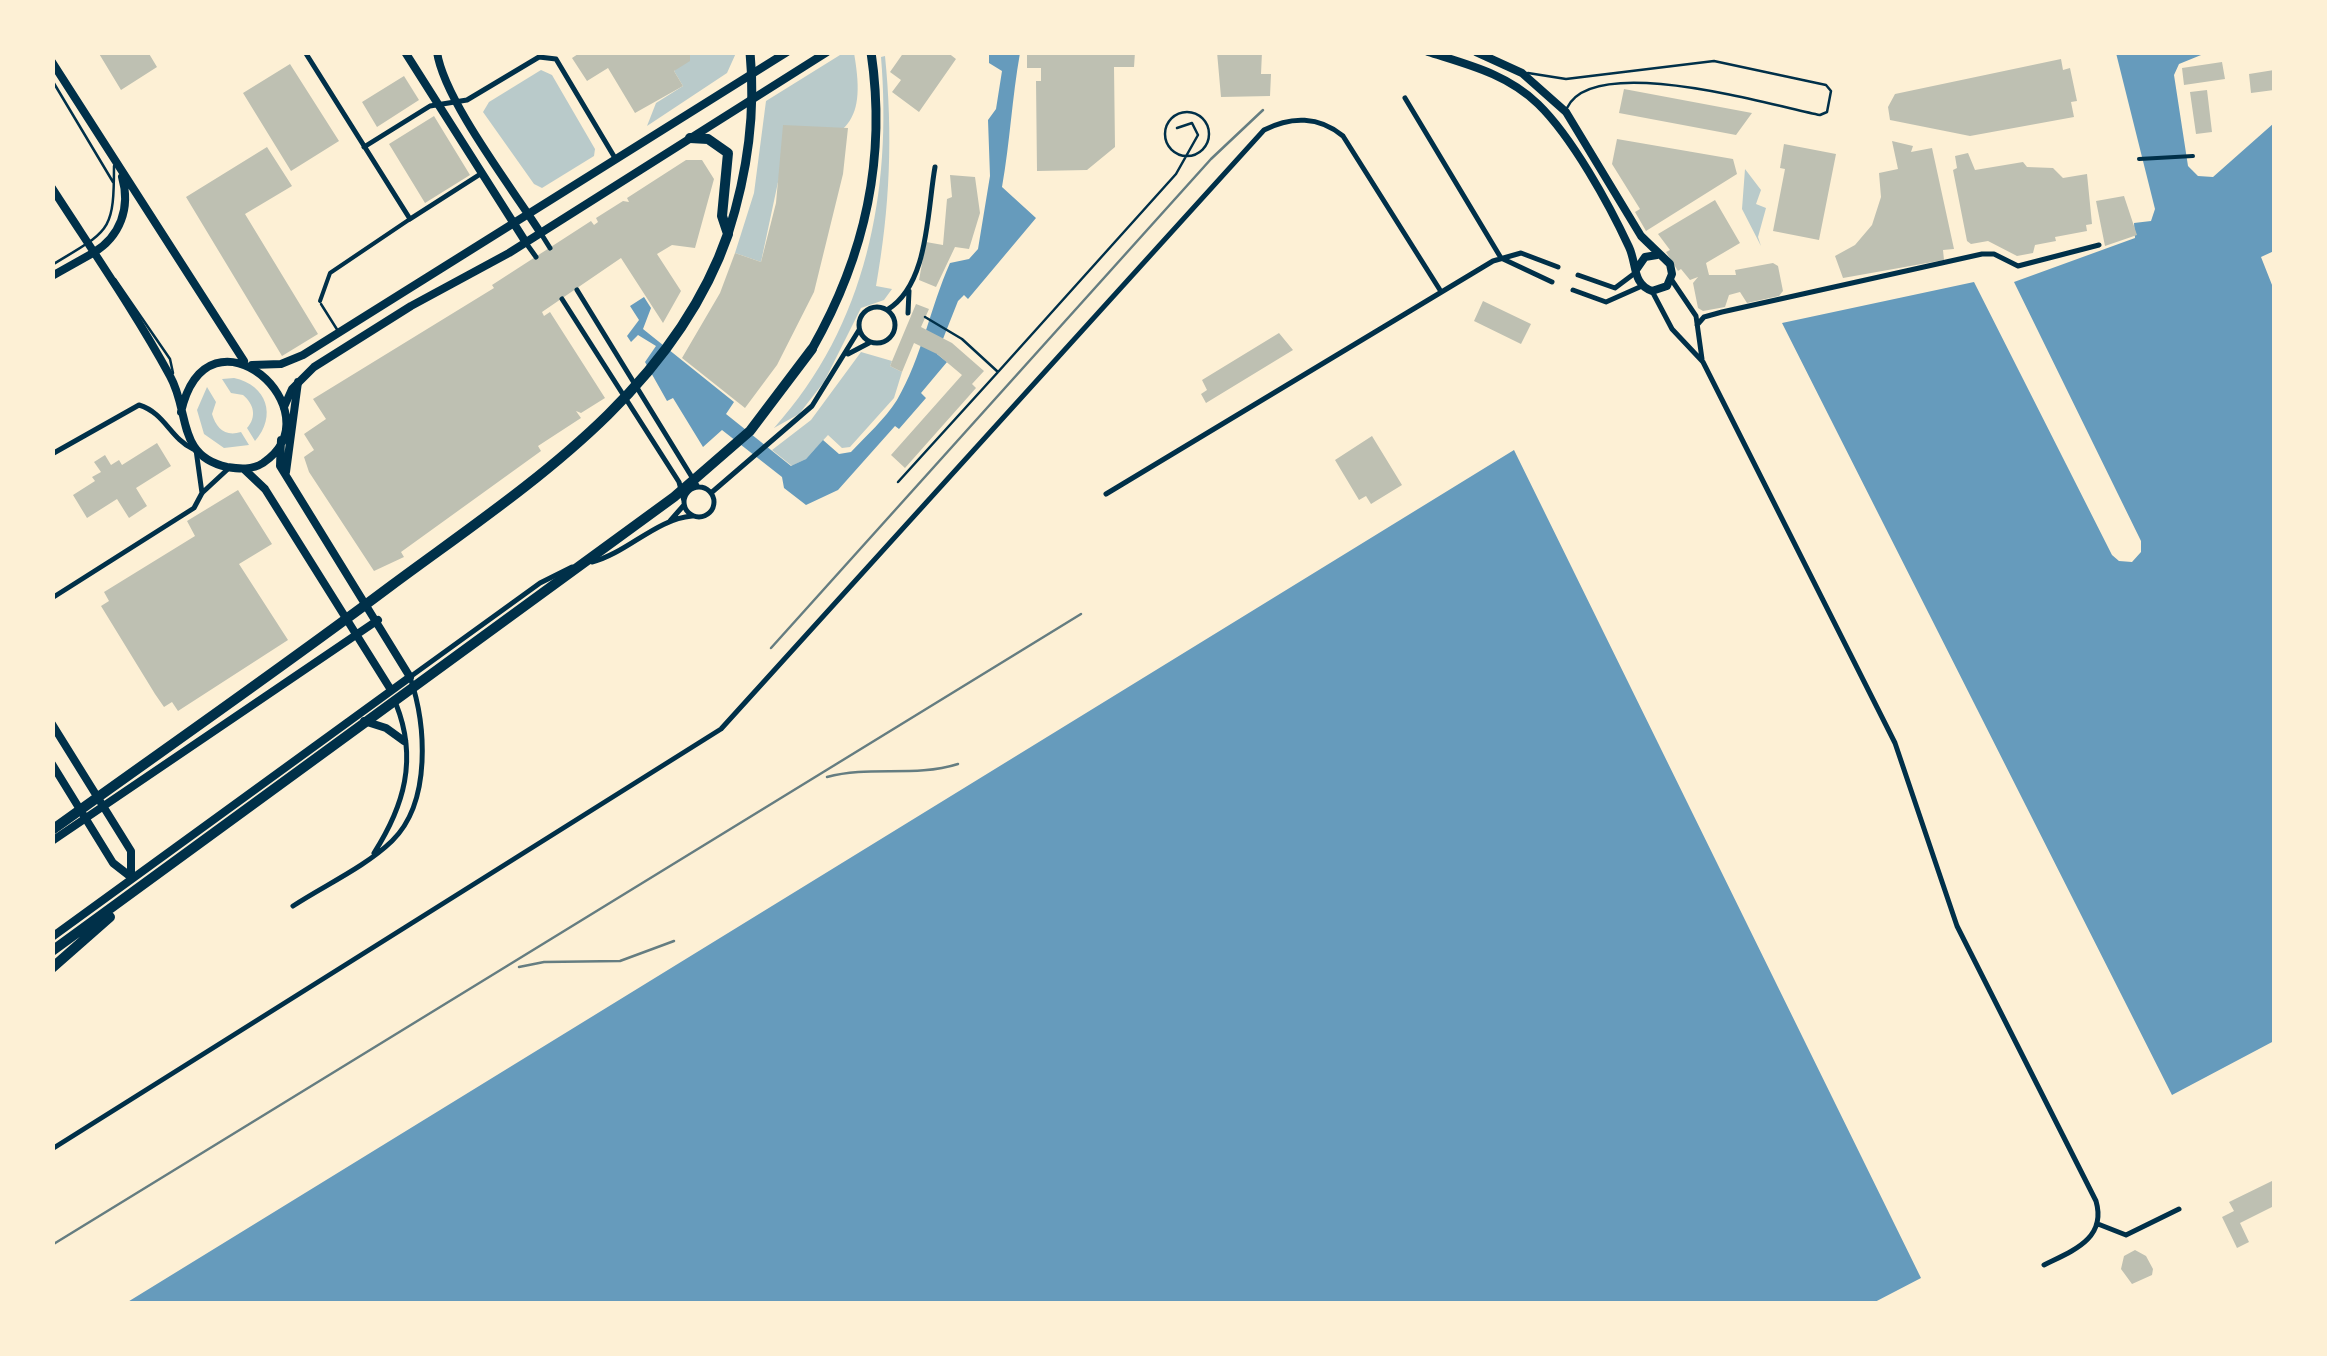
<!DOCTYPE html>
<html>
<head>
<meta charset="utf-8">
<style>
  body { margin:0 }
  #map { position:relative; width:2327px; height:1356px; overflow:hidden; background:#fdf0d5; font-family:"Alegreya Sans",sans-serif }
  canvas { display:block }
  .frame { position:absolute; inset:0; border:55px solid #fdf0d5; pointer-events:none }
</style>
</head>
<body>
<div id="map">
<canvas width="2327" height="1356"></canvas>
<div class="frame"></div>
</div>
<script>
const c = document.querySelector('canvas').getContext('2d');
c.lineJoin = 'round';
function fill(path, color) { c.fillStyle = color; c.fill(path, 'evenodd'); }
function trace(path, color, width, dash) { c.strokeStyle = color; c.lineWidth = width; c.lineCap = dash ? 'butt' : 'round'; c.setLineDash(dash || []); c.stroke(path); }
fill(new Path2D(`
  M690,53H736L727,73L647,126L656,103L683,86L674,71Z
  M854,53C868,132 842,131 781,168L761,262L735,253L754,193L766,101L840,55Z
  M885,56C893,135 890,208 876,286L892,289L884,300L861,308L824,382L799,414L774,428C867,325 892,191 881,57Z
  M541,70L552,75L595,149L594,156L542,188L534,184L483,112L489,102Z
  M1745,169L1761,190L1756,204L1766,208L1758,237L1761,246L1742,209Z
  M861,352L892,361L890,366L902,372L894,398L850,447L842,448L828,435L806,459L792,466L772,450L811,420Z
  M234,378C267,385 277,416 255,441L247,428C257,417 254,404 243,395L231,393L222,379Z
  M207,387L216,402L212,414C216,428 225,437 241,432L249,445L224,448L204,434L197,410Z`), '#b9caca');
fill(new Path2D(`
  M989,53H1020C1012,98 1010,142 1002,187L1036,218L968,299L964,295L958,301L937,354L947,362L921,393L926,398L899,429L895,426L838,490L806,505L784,488L782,477L722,430L703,447L673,398L667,401L645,362L656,346L638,335L631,342L627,336L639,320L630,306L644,297L651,308L643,329L734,402L726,414L791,466L806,459L823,440L839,454L851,452C866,436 885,419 897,400C922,357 930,308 950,263L969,259L978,249L990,176L988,120L996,109L1002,71L989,63Z
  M2116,53H2206L2179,64L2174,75L2188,166L2198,176L2213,177L2274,123V251L2261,257L2274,290V1041L2172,1095L1782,323L1974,282L2112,555L2119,561L2132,562L2141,552V541L2014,282L2135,238L2134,223L2151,221L2155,209Z
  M1514,450L1921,1278L1871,1304L126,1303Z`), '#669bbc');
fill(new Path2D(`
  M98,52H148L157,67L121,90Z
  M581,52H690V61L674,71L683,86L635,113L608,68L587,81L572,58Z
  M904,52H947L956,59L919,112L892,92L901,80L890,72Z
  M1027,52H1135L1134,67H1114L1115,147L1087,170L1037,171L1036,81H1041V68H1027Z
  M1217,52H1262L1261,74H1271L1270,96L1221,97Z
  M2061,59L2063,70L2070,68L2077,101L2071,102L2074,117L1970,136L1890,120L1888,107L1895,94Z
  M2222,62L2225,79L2184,85L2182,68Z
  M290,64L339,141L291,171L243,93Z
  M2274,70V90L2251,93L2249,74Z
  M404,76L419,100L377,127L362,102Z
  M1624,89L1752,113L1736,135L1619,113Z
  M2207,90L2212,132L2196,134L2190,92Z
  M434,116L470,175L425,203L389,144Z
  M783,125L848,128L843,174L814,292L777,365L745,408L682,358L720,293L735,253L761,262L776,203Z
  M1617,139L1733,159L1737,174L1646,231L1635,212L1640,209L1612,164Z
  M1892,141L1913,146L1911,152L1932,148L1954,249L1943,250L1944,260L1843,278L1835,256L1855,245L1872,225L1881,197L1879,173L1898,169Z
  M1784,144L1836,154L1819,240L1773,231L1785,169L1780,168Z
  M267,147L292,186L245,214L318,334L282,356L186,197Z
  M1968,153L1975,170L2023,162L2027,167L2053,168L2063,178L2087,174L2092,224L2086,225L2087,231L2055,237L2056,241L2035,245L2033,253L2017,256L1988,241L1971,244L1967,241L1953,170L1957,168L1955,156Z
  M686,160H702L714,179L695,248L672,245L657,254L681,291L663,323L621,258L542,312L544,316L550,312L605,398L581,413L576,411L581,418L538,446L541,451L401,552L404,557L374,571L309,472L304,457L314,450L304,434L326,419L313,399L494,288L492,285L591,221L594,225L598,222L596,218L623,201L629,202L627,198Z
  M950,175L975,177L980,213L969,249L955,247L936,287L919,280L926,242L943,245L947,199L952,197Z
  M2124,196L2137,235L2105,246L2096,201Z
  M1715,200L1740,243L1706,263L1709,275H1736L1735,270L1773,263L1778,266L1783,291L1779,296L1747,303L1740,292L1729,295L1725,307L1703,311L1698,308L1693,283L1698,277L1690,280L1681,269L1678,271L1666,252L1670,250L1658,234Z
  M1483,301L1531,324L1521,344L1474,321Z
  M916,304L929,309L921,327L952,343L984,371L972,384L976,388L905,468L891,455L962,375L937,354L914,343L902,372L890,366Z
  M1279,333L1293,350L1206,403L1201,394L1207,390L1202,380Z
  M1372,436L1402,485L1371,504L1366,496L1359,500L1335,460Z
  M157,443L171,466L136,488L147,506L129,518L117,499L87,518L73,495L95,481L92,477L101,472L94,462L105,455L111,465L119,460L122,465Z
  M238,490L272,544L239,564L288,640L178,711L172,702L164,707L155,694L101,606L109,601L104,592L195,536L187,521Z
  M2274,1180V1206L2240,1223L2249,1242L2237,1248L2222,1217L2234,1211L2229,1202Z
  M2135,1250L2146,1256L2153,1269L2152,1275L2132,1284L2121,1269L2124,1256Z`), '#bec0b2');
trace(new Path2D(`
  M1528,73L1566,79L1714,61L1826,85L1831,91L1827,112L1820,115C1770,105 1593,52 1567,108
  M52,80L113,182
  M1165 134a22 22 0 1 1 44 0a22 22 0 1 1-44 0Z
  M52,172L54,188
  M52,265C109,230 114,234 114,166
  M115,279L170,359L173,373
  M321,304L338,331
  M998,372L1176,174L1198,135L1192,123L1177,128
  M898,482L998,372L962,339L925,317`), '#003049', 2.5);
trace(new Path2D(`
  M2139,159L2193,156
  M320,301L330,273L410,219`), '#003049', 4);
trace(new Path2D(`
  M305,52L410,219L482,173
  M1405,98L1501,258
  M364,147L430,106L467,100L539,57L556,59L615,158
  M540,232L550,248
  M526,243L536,257
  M1501,258L1552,282
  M1578,275L1615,288L1635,273
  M1671,279L1696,316L1702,359
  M577,290L698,487
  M1573,290L1606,302L1642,286
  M1652,291L1672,329L1703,362L1895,743L1957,926L2096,1201C2107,1239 2072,1251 2044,1265
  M562,299L679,482L684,501
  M859 325a18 18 0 1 1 36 0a18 18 0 1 1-36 0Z
  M887,310C929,285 927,211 935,167
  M908,313L909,291
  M1697,325L1704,317L1722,312L1982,254H1994L2018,266L2099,245
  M848,354L869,343
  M196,450L202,493
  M52,454L139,405C165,413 170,438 193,449
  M684 502a15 15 0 1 1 30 0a15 15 0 1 1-30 0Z
  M711,493L812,406L859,330
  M1106,494L1493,261L1521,253L1558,267
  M670,521L684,505
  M592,562C627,553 656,519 692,516
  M52,598L194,508L202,493L229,468
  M374,853C404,806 418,759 396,704
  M293,906C325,885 365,867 392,841C432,802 426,724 410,677L540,583L572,567
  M52,1149L721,729L1264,130C1291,116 1319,116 1343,136L1440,290
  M2098,1224L2126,1235L2179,1209`), '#003049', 5);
trace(new Path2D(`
  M405,52L525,241
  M437,52C444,100 512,188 540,232
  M1428,52C1469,65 1507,74 1538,104C1572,137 1609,204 1629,247C1637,264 1632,284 1652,291L1667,286L1672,274L1670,264L1641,236L1566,112L1522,73L1476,52
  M1636,270L1645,257L1657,255
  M52,276L93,253
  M252,365L281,364L303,355L787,52
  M284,407L292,389L314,367L411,306L509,253L827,52
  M52,724L131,851V877L113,863L52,764`), '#003049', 8);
trace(new Path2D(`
  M52,62L244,361
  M52,188C92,250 135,312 170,376C190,411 176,456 227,467C240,469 252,470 263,463C339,412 208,295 181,412
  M93,253C120,237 131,208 122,177
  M245,470L265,489L391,690
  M286,472L298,382
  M364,721L386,728L404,741
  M52,841L378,620
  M52,937L410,677L280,466L281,440`), '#003049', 8);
trace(new Path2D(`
  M728,234C747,175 756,114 750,52
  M812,349C865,256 887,159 871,52`), '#003049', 9);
trace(new Path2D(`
  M52,830C166,748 280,669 392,585C523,488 672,395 728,234L722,216L728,153L708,139L690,138
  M52,951L674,497L750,431L812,349
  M52,968L110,917`), '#003049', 10);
trace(new Path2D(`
  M771,648L1211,159L1263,110
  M827,777C870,765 914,778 958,764
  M519,967L544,962L620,961L674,941
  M52,1245L1081,614`), '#657d81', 2.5);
</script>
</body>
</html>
